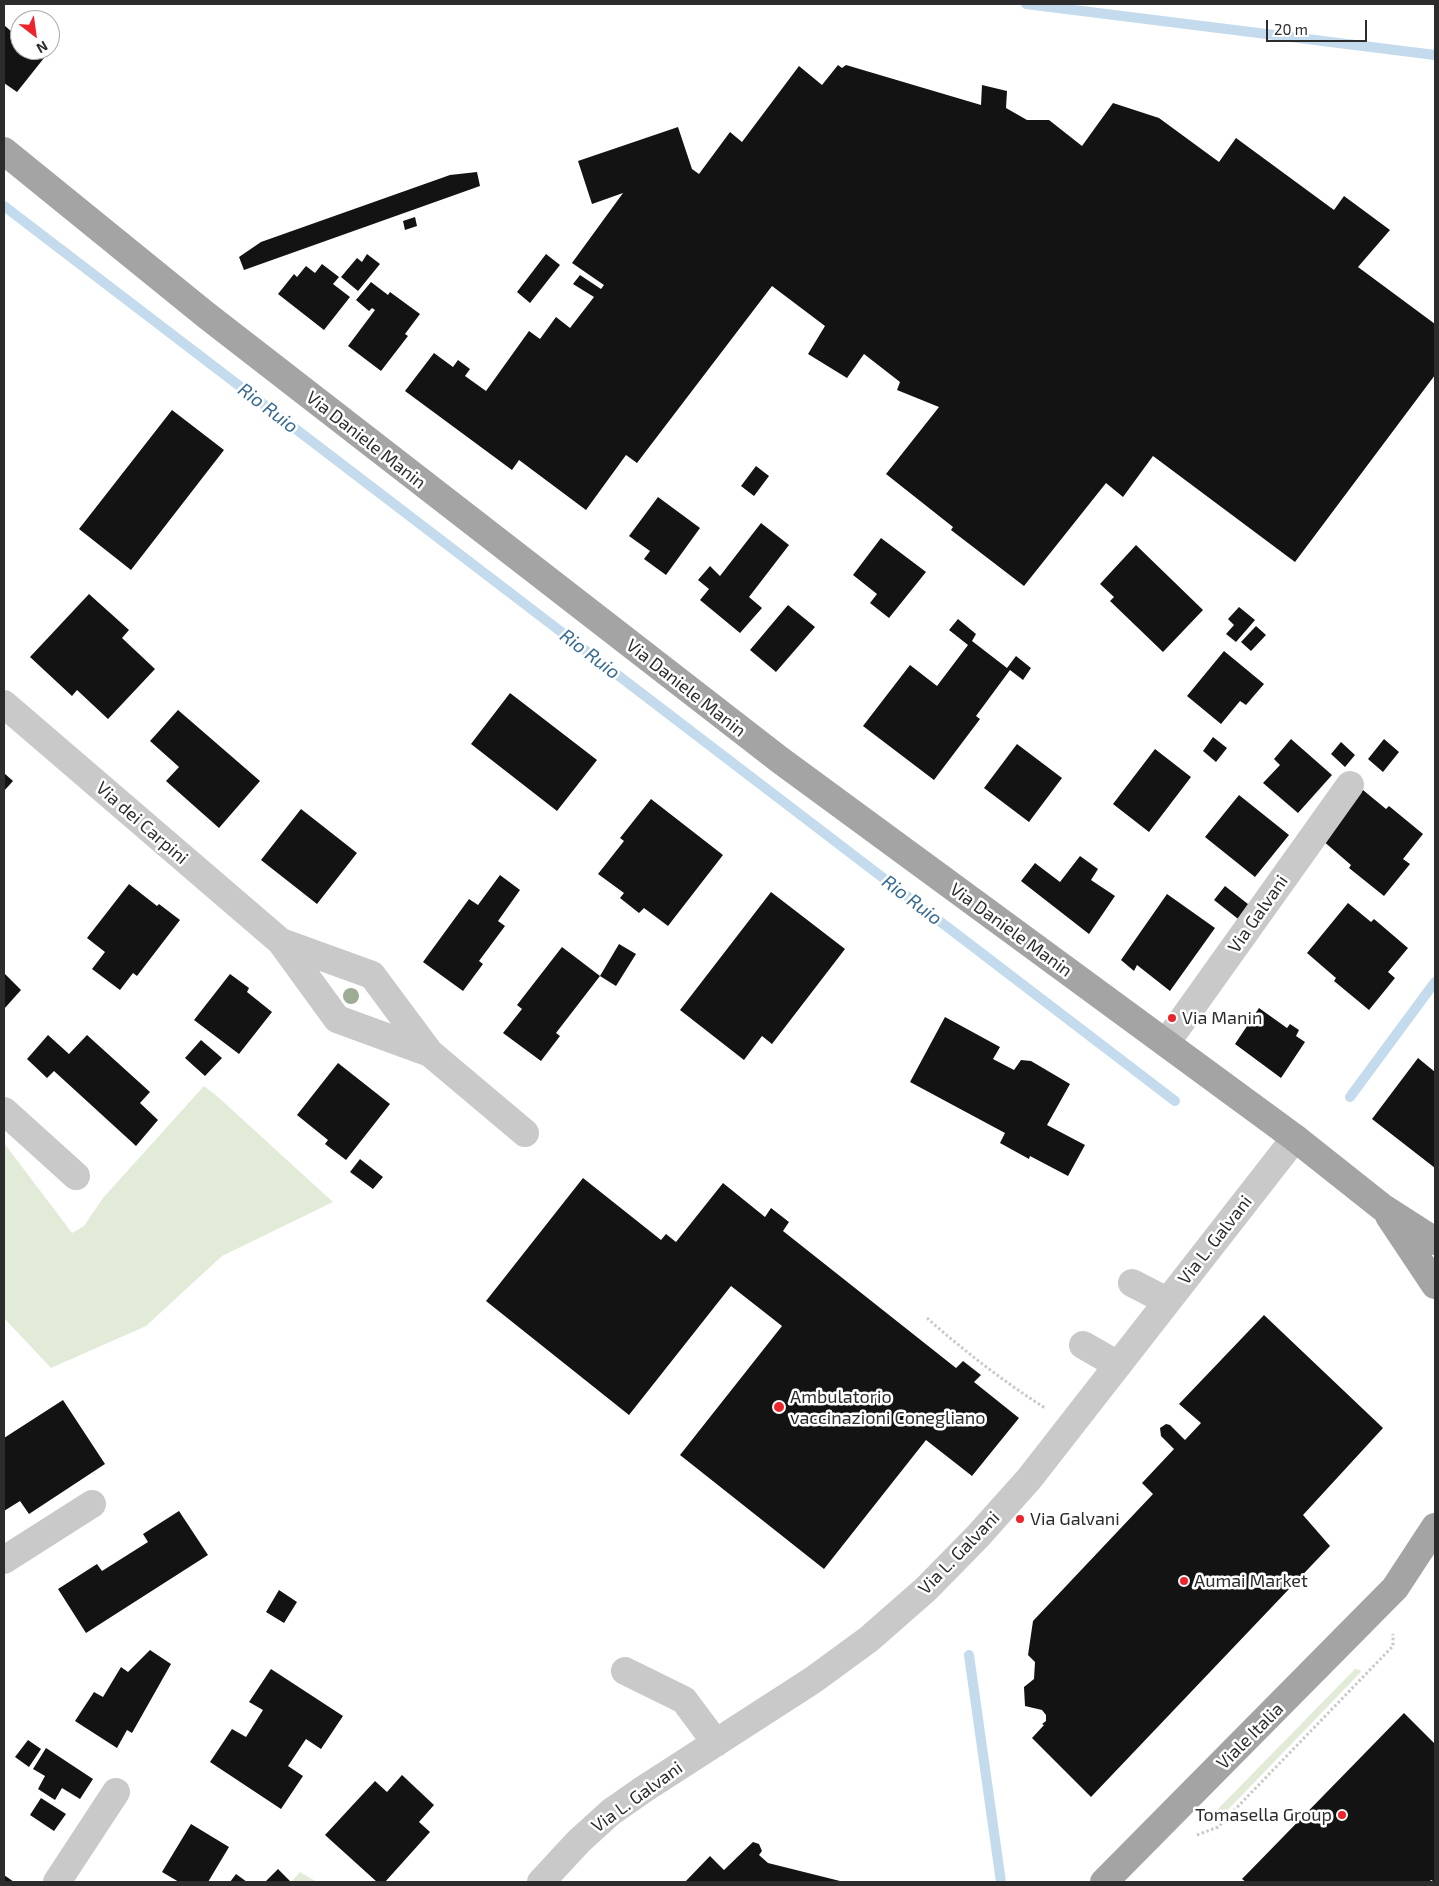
<!DOCTYPE html>
<html>
<head>
<meta charset="utf-8">
<style>
  body { margin:0 }
  #map { position:relative; width:1439px; height:1886px; overflow:hidden; background:#fff; font-family:"Exo 2",sans-serif }
  canvas { display:block }
  .frame { position:absolute; inset:0; border:5px solid #2c2c2c; pointer-events:none }
  .north { position:absolute; left:10px; top:10px; width:50px; height:50px; box-sizing:border-box; background:#fff; border:1px solid #ababab; border-radius:50%; rotate:150deg; font-size:14px; font-weight:700; line-height:20px; text-align:center; color:#2c2c2c }
  .north::after { content:''; display:block; margin:auto; width:18px; height:22px; background:#ec252d; clip-path:polygon(50% 0,100% 100%,50% 72%,0 100%) }
  .scale { position:absolute; left:1266px; top:20px; width:101px; height:22px; box-sizing:border-box; border:2px solid #2c2c2c; border-top:0; padding-left:6px; font-size:15px; line-height:18px; white-space:nowrap; color:#2c2c2c; -webkit-text-stroke:4px #fff; paint-order:stroke }
</style>
</head>
<body>
<div id="map">
<canvas width="1439" height="1886"></canvas>
<div class="frame"></div>
<div class="north">N</div>
<div class="scale">20 m</div>
</div>
<script>
const c = document.querySelector('canvas').getContext('2d');
c.lineJoin = 'round';
function fill(path, color) { c.fillStyle = color; c.fill(path, 'evenodd'); }
function trace(path, color, width, dash) { c.strokeStyle = color; c.lineWidth = width; c.lineCap = dash ? 'butt' : 'round'; c.setLineDash(dash || []); c.stroke(path); }
function write(font, color, halo, rows, align = 'center') {
  c.font = font + ' "Exo 2",sans-serif'; c.lineWidth = 5; c.setLineDash([]); c.textBaseline = 'middle'; c.strokeStyle = halo; c.fillStyle = color; for (const [text, x, y, turn = 0] of rows) {
    c.save(); c.translate(x, y); c.rotate((+turn || 0) * Math.PI / 180); c.textAlign = isNaN(turn) ? turn : align; if (halo) c.strokeText(text, 0, 0); c.fillText(text, 0, 0); c.restore();
  }
}
fill(new Path2D(`
  M204,1086L218,1097L333,1202L222,1256L146,1326L51,1368L4,1318V1143L72,1233L84,1226L103,1198Z
  M1355,1669L1360,1670L1361,1672L1219,1819L1214,1818V1813Z
  M300,1872L317,1882H291Z`), '#e2ebd8');
trace(new Path2D(`
  M1026,4L1435,55
  M4,206L1175,1101
  M1350,1097L1435,982
  M969,1655L1001,1882`), '#c3dbec', 10);
fill(new Path2D(`
  M4,25L20,39V50H34L44,58L17,92L4,83Z
  M838,65L842,68L846,65L981,105L982,85L1007,91L1006,108L1027,120H1049L1082,146L1113,103L1159,118L1219,162L1236,138L1334,210L1344,196L1390,230L1358,267L1435,324V375L1295,562L1153,456L1123,497L1106,483L1024,586L951,530L953,527L886,474L939,407L897,390L900,382L864,354L847,378L808,354L825,326L772,286L637,463L626,455L586,510L519,460L512,470L405,391L434,353L453,367L458,360L470,369L465,376L486,391L529,331L540,339L556,317L570,328L594,297L573,284L580,275L601,289L604,285L572,263L623,193L592,204L578,161L678,127L692,169L699,174L730,132L742,142L799,66L822,85Z
  M477,172L480,186L244,270L239,257L261,242L450,175Z
  M415,217L417,226L405,230L403,221Z
  M367,254L380,264L358,291L341,277L357,258L362,262Z
  M546,254L560,265L530,303L517,292Z
  M322,264L339,277L333,284L350,297L324,330L278,294L294,274L297,277L306,266L315,273Z
  M371,282L388,295L390,292L420,314L405,334L408,336L381,371L348,346L375,310L372,308L369,311L356,300Z
  M172,410L224,450L131,570L79,529Z
  M756,466L769,476L754,496L741,486Z
  M658,497L700,528L666,575L644,559L650,551L629,536Z
  M761,523L789,545L749,597L762,608L740,633L700,600L709,589L698,580L710,566L720,576Z
  M881,538L926,572L889,618L870,603L877,594L853,575Z
  M1136,545L1203,610L1163,652L1110,601L1114,597L1100,584Z
  M89,594L129,630L122,638L155,669L108,719L77,690L72,696L30,657Z
  M788,605L815,627L776,672L750,650Z
  M1239,607L1255,620L1236,642L1226,634L1234,625L1228,619Z
  M958,619L976,634L972,641L1007,668L1016,656L1031,668L1023,680L1010,670L976,716L980,719L934,780L863,726L910,665L937,686L968,645L949,630Z
  M1256,626L1266,635L1251,651L1241,642Z
  M1224,651L1264,684L1246,705L1240,701L1221,724L1187,696Z
  M510,693L597,760L557,811L471,744Z
  M178,710L260,781L219,828L166,781L179,767L150,741Z
  M1213,737L1227,748L1216,762L1203,751Z
  M1291,739L1332,775L1298,813L1263,783L1280,765L1274,759Z
  M1384,739L1399,752L1383,772L1368,759Z
  M1341,742L1355,755L1345,767L1331,754Z
  M1017,744L1062,778L1029,822L984,788Z
  M1155,749L1191,777L1149,832L1113,804Z
  M4,773L13,781L4,791Z
  M1363,790L1386,809L1389,806L1423,834L1403,859L1410,864L1384,896L1349,868L1351,865L1322,840Z
  M1239,795L1289,835L1255,877L1205,837Z
  M651,799L723,855L668,926L644,908L639,913L620,898L624,893L598,874L624,841L620,838Z
  M301,809L357,853L317,904L261,860Z
  M1080,856L1098,869L1091,880L1115,896L1089,934L1021,881L1035,863L1060,882Z
  M500,875L520,890L498,921L505,926L479,961L483,964L463,991L423,962L469,899L478,905Z
  M129,884L157,906L159,904L180,920L137,976L133,973L120,990L92,969L105,952L87,938Z
  M1225,886L1253,908L1242,922L1214,900Z
  M771,892L845,949L772,1044L762,1036L744,1060L680,1010Z
  M1167,894L1215,928L1170,991L1137,965L1134,971L1121,960Z
  M1348,903L1371,922L1374,919L1408,948L1388,972L1395,978L1369,1010L1334,981L1336,978L1307,953Z
  M619,944L636,954L616,986L600,976Z
  M562,947L600,976L556,1033L560,1036L541,1061L503,1033L522,1009L517,1005Z
  M4,973L21,990L4,1009Z
  M230,974L249,988L247,992L272,1012L239,1054L194,1020Z
  M1259,1008L1287,1028L1290,1024L1299,1030L1296,1036L1305,1042L1281,1078L1235,1044Z
  M945,1017L1000,1047L993,1059L1014,1070L1021,1060L1031,1061L1070,1084L1047,1125L1085,1145L1068,1176L1030,1156L1029,1159L1000,1143L1005,1133L910,1082Z
  M48,1035L69,1054L87,1035L150,1092L140,1103L158,1120L136,1146L54,1071L47,1078L27,1059Z
  M201,1040L222,1058L205,1076L185,1058Z
  M1418,1058L1435,1072V1168L1372,1119Z
  M338,1063L390,1104L346,1160L325,1144L328,1140L297,1115Z
  M360,1159L383,1177L373,1189L350,1172Z
  M583,1178L661,1240L666,1234L676,1242L723,1183L765,1217L771,1208L789,1222L783,1231L956,1368L963,1361L981,1375L974,1382L1019,1418L972,1476L926,1440L824,1569L680,1455L782,1326L731,1286L629,1415L486,1301Z
  M1264,1315L1383,1428L1303,1515L1330,1546L1091,1797L1032,1738L1044,1725L1042,1724L1046,1721V1715L1042,1710L1025,1706L1024,1687L1034,1679L1035,1662L1028,1655L1033,1621L1153,1494L1142,1483L1174,1449L1161,1436L1160,1428L1166,1424L1170,1425L1185,1440L1201,1423L1179,1404Z
  M63,1400L105,1464L29,1514L20,1501L4,1511V1438Z
  M179,1511L208,1555L86,1633L58,1589L97,1564L102,1571L148,1542L143,1534Z
  M279,1590L297,1602L284,1623L266,1612Z
  M150,1650L171,1664L132,1733L127,1730L117,1748L75,1721L94,1692L103,1697L121,1667L128,1672Z
  M271,1669L343,1716L321,1749L306,1739L288,1766L303,1776L281,1809L210,1762L232,1729L246,1737L263,1710L249,1702Z
  M1404,1713L1435,1744V1882L1431,1880L1429,1882H1246L1242,1879Z
  M28,1740L41,1749L29,1767L15,1757Z
  M46,1748L93,1779L80,1799L62,1788L55,1800L38,1789L45,1776L33,1769Z
  M402,1775L434,1805L419,1822L430,1832L385,1882H377L325,1835L375,1781L387,1792Z
  M41,1798L66,1814L54,1831L30,1815Z
  M191,1824L229,1847L208,1882H179L162,1872Z
  M753,1842L759,1844L762,1851L759,1855L768,1863L844,1882H685L710,1856L724,1870Z
  M278,1869L290,1881L289,1882H265Z
  M236,1874L247,1882H230Z
  M4,1875L14,1882H4Z`), '#131313');
trace(new Path2D(`
  M927,1318C964,1351 1003,1381 1045,1408
  M1197,1835L1218,1827L1393,1646V1634`), '#c9c9c9', 3, [2.5, 2.5]);
trace(new Path2D(`
  M4,704L281,942
  M1166,1043L1350,785
  M430,1053L337,1019L281,942L372,975L430,1053L525,1133
  M4,1111L76,1176
  M1132,1283L1167,1301
  M1083,1345L1118,1365
  M4,1560L92,1504
  M625,1671L684,1700L716,1743
  M57,1882L116,1792
  M541,1882L579,1841L611,1812L644,1789L813,1680L869,1639L926,1589L978,1536L1029,1479L1295,1138`), '#c9c9c9', 28);
trace(new Path2D(`
  M4,151L206,315L780,760L1295,1138L1382,1207L1435,1241
  M1389,1216L1435,1285
  M1104,1882L1395,1588L1435,1527`), '#a4a4a4', 28);
c.fillStyle = '#9dac92';
for (const [x, y] of [
  [351,996]
]) { c.beginPath(); c.arc(x, y, 8, 0, 2 * Math.PI); c.fill(); }
for (const [x, y, r, color] of [
  [1172,1018,5,"#ec252d"],
  [779,1407,6,"#ec252d"],
  [1020,1519,5,"#ec252d"],
  [1184,1581,5,"#ec252d"],
  [1342,1815,5,"#ec252d"]
]) { const dot = new Path2D(); dot.arc(x, y, r, 0, 2 * Math.PI); c.fillStyle = color; c.fill(dot); trace(dot, '#fff', 2); }
write('18px', '#2c2c2c', '#fff', [
  ["Via Daniele Manin",366,440,38],
  ["Via Daniele Manin",686,688,38],
  ["Via dei Carpini",142,823,41],
  ["Via Galvani",1258,914,-55],
  ["Via Daniele Manin",1011,930,36],
  ["Via L. Galvani",1215,1240,-52],
  ["Via L. Galvani",959,1553,-46],
  ["Viale Italia",1250,1736,-45],
  ["Via L. Galvani",637,1797,-36]
]);
write('18px', '#2c2c2c', '#fff', [
  ["Via Manin",1182,1018],
  ["Ambulatorio",790,1397],
  ["vaccinazioni Conegliano",790,1418],
  ["Via Galvani",1030,1519],
  ["Aumai Market",1194,1581],
  ["Tomasella Group",1332,1815,"right"]
], 'left');
write('italic 19px', '#386b91', '#fff', [
  ["Rio Ruio",268,408,37],
  ["Rio Ruio",590,654,37],
  ["Rio Ruio",912,900,37]
]);
</script>
</body>
</html>
